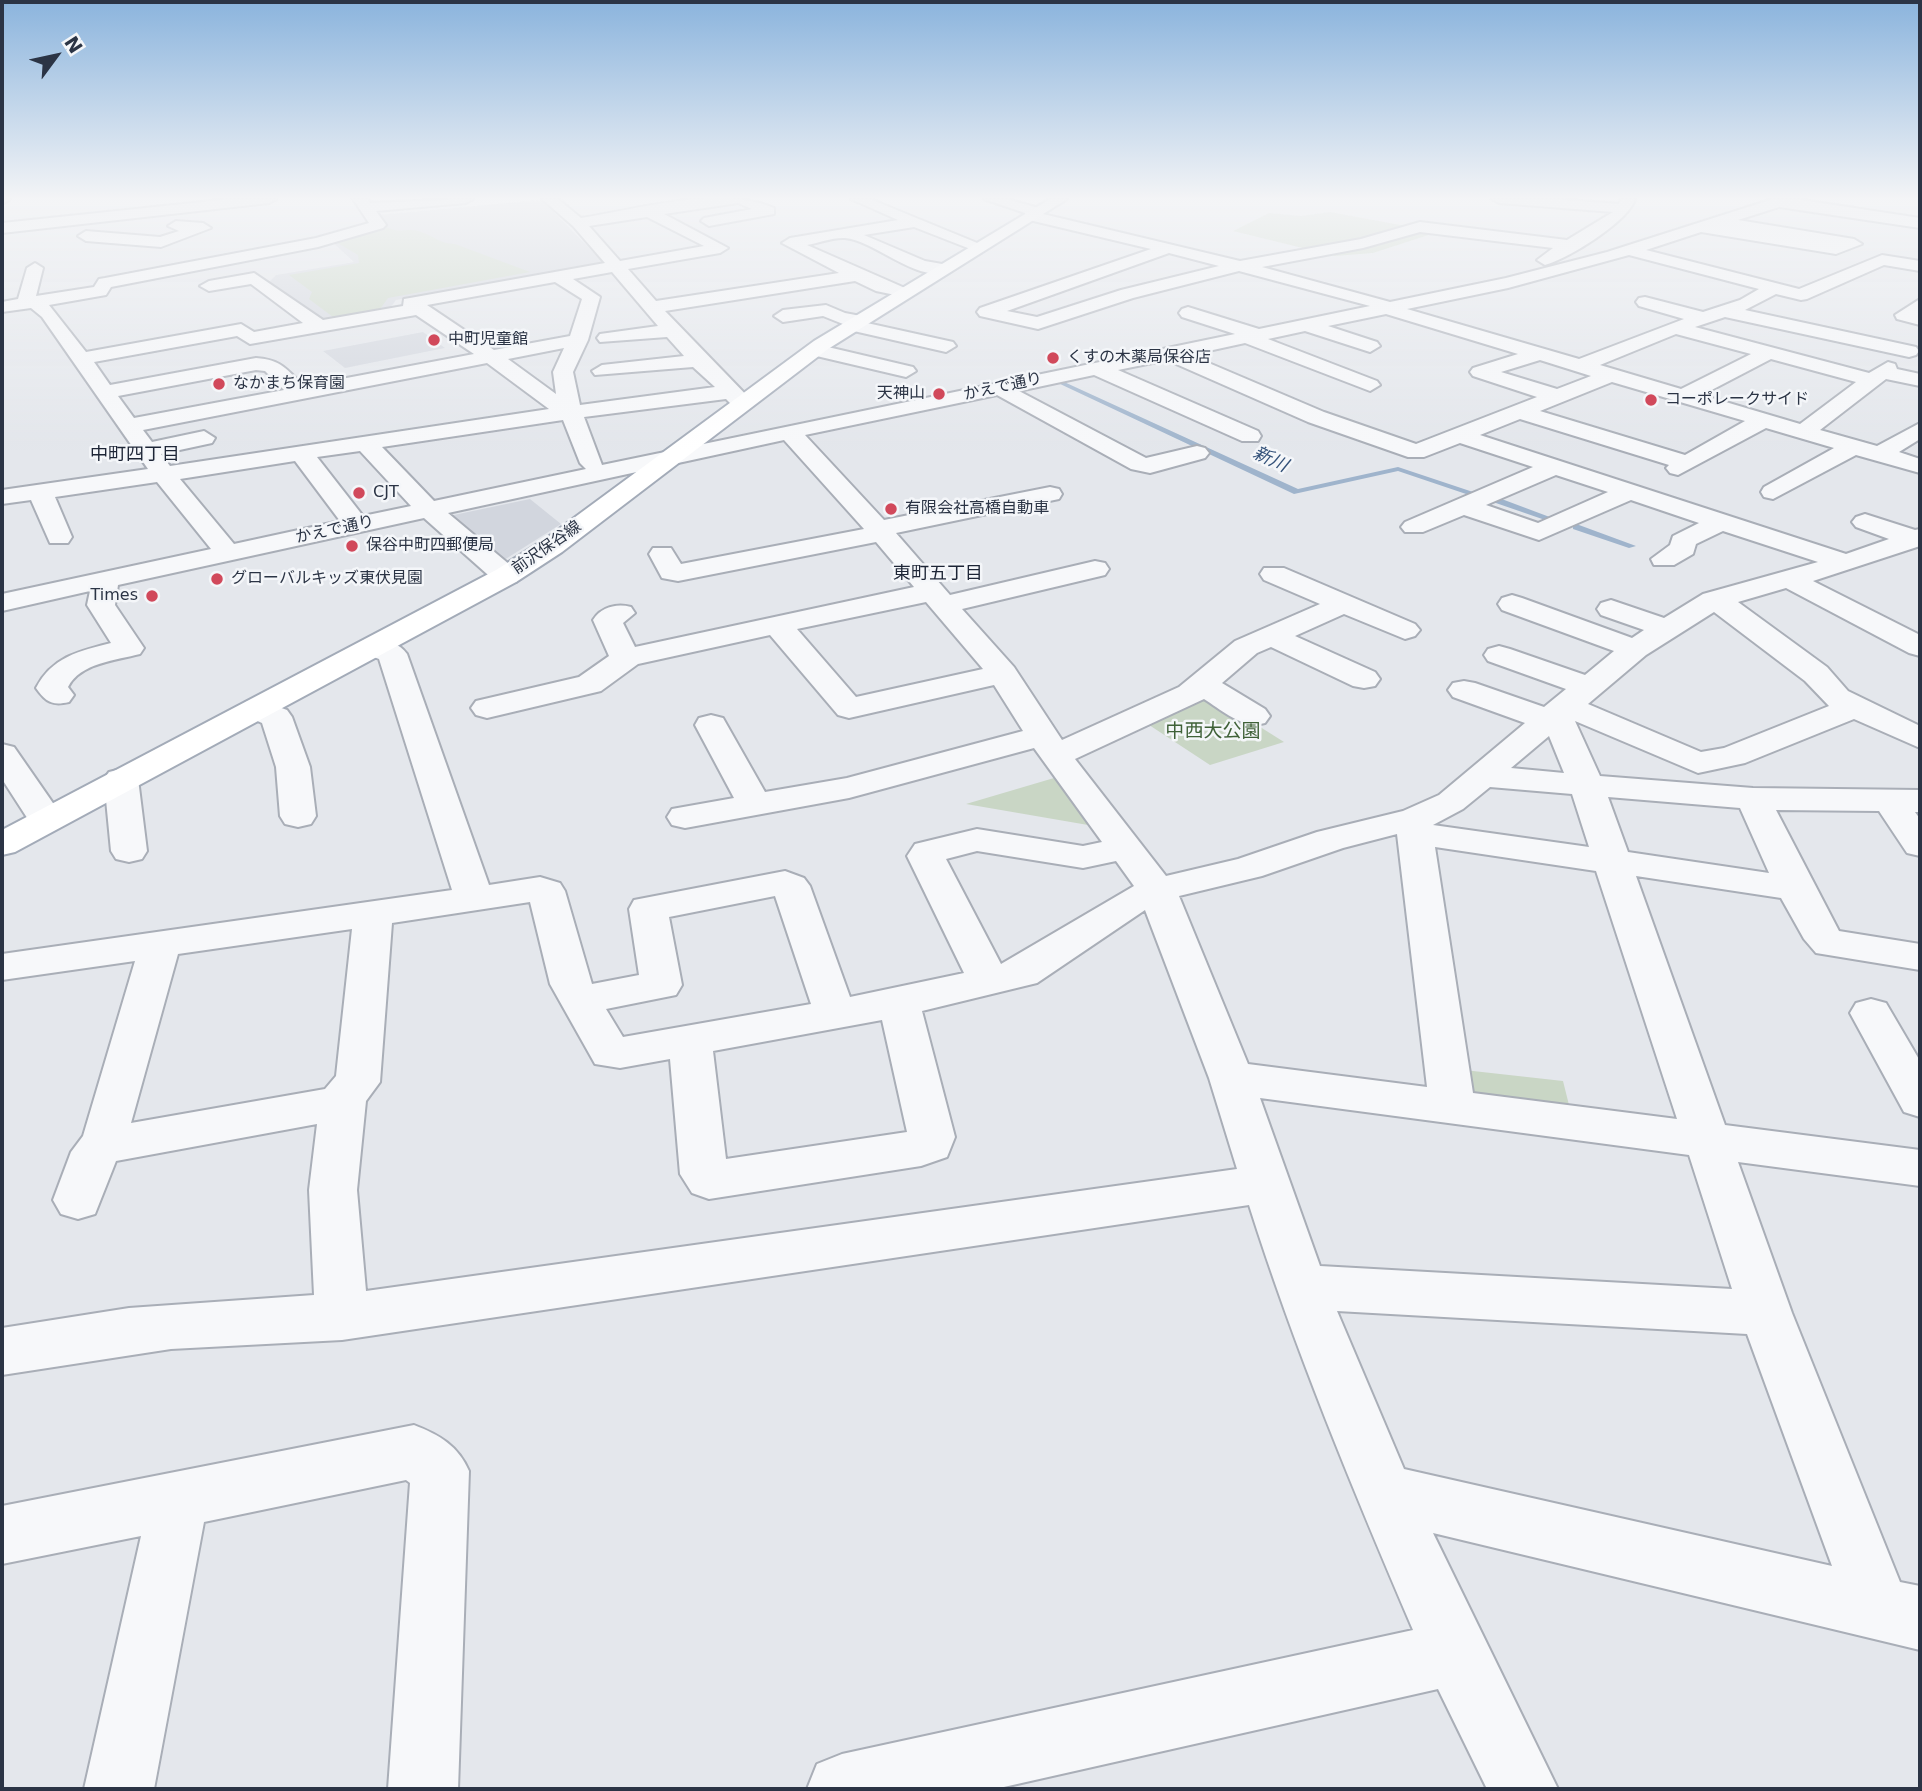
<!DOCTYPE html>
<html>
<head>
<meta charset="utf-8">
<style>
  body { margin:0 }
  #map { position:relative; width:1922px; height:1791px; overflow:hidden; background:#e4e7ec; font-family:"DejaVu Sans",sans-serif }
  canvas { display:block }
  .frame { position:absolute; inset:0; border:4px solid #2b3445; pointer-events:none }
  .north { position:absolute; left:21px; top:21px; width:70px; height:70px; -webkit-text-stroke:5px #f4f6f9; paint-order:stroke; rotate:57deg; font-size:19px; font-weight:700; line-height:28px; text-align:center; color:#2b3445 }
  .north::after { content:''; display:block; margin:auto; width:24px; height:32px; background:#2b3445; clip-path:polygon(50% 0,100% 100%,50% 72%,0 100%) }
</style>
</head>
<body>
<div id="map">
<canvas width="1922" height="1791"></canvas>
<div class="frame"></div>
<div class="north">N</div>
</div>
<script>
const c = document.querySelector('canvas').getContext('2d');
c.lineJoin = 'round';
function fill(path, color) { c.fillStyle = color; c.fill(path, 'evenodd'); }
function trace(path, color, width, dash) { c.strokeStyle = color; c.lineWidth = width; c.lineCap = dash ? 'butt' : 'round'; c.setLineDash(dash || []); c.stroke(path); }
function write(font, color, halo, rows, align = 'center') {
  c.font = font + ' "DejaVu Sans","Noto Sans JP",sans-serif'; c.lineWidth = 5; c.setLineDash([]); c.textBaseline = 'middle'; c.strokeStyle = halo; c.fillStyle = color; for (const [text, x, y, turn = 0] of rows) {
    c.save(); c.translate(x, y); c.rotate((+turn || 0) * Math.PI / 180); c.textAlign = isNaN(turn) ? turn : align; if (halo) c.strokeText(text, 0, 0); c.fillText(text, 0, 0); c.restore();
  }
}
fill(new Path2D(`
  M542,200L606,265L396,300L388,311L325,322L269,282L276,275L354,262L331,241L384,225L378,215Z
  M423,332L445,348L345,368L323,351Z
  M530,499L561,524L504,560L449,516Z`), '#d2d6de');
fill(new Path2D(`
  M1330,212L1438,232L1373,253L1335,256L1233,231L1269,213L1301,216Z
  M386,227C401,234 405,228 418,231C433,235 439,244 455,244L530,272L388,298L380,309L333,317L309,299L312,292L289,275L359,263L358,255L336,242Z
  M1203,691L1284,742L1210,765L1143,721Z
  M1054,778L1088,825L966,804Z
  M1464,1070L1563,1081L1570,1109L1479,1100L1468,1090Z`), '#c9d6c5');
fill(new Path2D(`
  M1058,381H1062L1298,489L1398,467L1479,494L1472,496L1398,471L1294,494L1058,383Z
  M1493,498H1499L1555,519L1548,521L1493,502Z
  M1573,525H1579L1636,546L1629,548L1573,529Z`), '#9fb4cc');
const minor = new Path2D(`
  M2,199H10L2,204Z
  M231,199H276L269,203L2,233V223Z
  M353,199H367L370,203L473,199L466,203L376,211L386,225L383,228L318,247L111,287L106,295L49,305L86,352L241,324L254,332L303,323L251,284L209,291L200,286L209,281L254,273L323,320L403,306L404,299L410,298L605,263L573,226L542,199H558L581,218C639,209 719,185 774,208V214L709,226L701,221L704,218L752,209L738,203L664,214L728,248L720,253L628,269L656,301L839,273L782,243L790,238L898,220L851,199H870L987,247L985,250H973L914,227L864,235L925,261L948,265L950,269L948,273C914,281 875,241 845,238C834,237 818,243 807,245L914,292L905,297L876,291L855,281L665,311L754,403L743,409L735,408L726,399L584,417L602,465L1235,334L1182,317L1179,313L1182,309L1188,307L1259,329L1370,306L1239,271L1133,298L1038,329L980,316L977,312L980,308L1151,249L1025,219V213L984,199H1006L1042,209L1043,214L1240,261L1361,239L1420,222L1567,240L1613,212L1499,203L1492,199H1552L1619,204L1621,199H1635C1629,221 1568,259 1545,265L1537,260L1553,248L1420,232L1363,248L1262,267L1390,302L1506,278L1607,252L1773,199H1795L1920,218V228L1779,207L1738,220L1854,239L1862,244L1836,254L1701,232L1646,250L1799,289L1882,255L1920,261V271L1884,265L1807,299L1801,300L1776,294L1745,310L1916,347L1919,351L1916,355L1909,357L1725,317L1695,327L1869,373L1888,362L1895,364L1897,369L1920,374V386L1886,379L1820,430L1877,446L1920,423V439L1899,452L1920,459V473L1856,455L1773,499L1764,497L1761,492L1764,487L1834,448L1766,428L1678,475L1670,473L1666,468L1669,465L1520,419L1480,435L1846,554L1889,539L1856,527L1852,522L1856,517L1865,514L1915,530L1920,529V546L1813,581L1920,635V656L1909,653L1786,588L1738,602L1827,667L1848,691L1920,726V748L1854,719L1745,763L1698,773L1575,721L1600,776L1753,788L1920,790V812H1915L1920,819V856L1907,853L1879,811L1776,810L1839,931L1920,944V970L1816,953L1804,939L1781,898L1636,876L1725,1125L1920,1150V1186L1738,1162L1792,1313L1900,1582L1920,1586V1650L1433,1533L1558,1789H1487L1438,1689L995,1789H807L817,1764L842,1754L1413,1630C1353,1490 1295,1350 1249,1205L342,1340L171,1349L2,1375V1328L129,1308L314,1295L309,1190L317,1124L116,1161L95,1214L78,1219L61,1214L53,1200L71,1152L83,1136L135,961L2,980V954L452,890L379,659L363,653L359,647L363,641C378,637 398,641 407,654L489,885L540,877L560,883L565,891L592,984L639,975L629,909L634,900L785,871L804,878L810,886L850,997L964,973L907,856L915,844L977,829L1083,846L1102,842L1034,748L849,798L685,828L672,825L667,817L672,809L734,798L695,725L699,718L711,715L723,718L765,792L847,778L1023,731L994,685L849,718L838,715L770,635L638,664L601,691L487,718L476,715L471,708L476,701L579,677L609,656L593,620C601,607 617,603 631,607L635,613L623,623L635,647L914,587L876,542L678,581L662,578L649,554L653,548H671L681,564L864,529L784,440L448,513L516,570L520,576L516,582H496L424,518L118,585L115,605L144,648L140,654C117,660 80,663 68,687L74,695L69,702C52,706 46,702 36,688C52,657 79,651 111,643L87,605L90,591L2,611V594L211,549L157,482L55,497L72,537L68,543H50L31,500L2,504V490L148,469L42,317L31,308L2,312V302L18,299L27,268L35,263L43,268L36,296L94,287L99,279L105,278L316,238L369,223ZM647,217L704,246L620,261L589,226ZM1169,253L1219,266L1121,290L1037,317L1007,311ZM1629,255L1759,289L1740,300L1703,312L1645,297L1639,298L1636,302L1639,306L1684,319L1579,359L1407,309L1508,288ZM612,272L658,326L600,334L597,338L600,342L667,337L684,356L602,365L592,371L595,375L693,367L715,387L580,405L573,372L588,340L600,297L573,279ZM555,282L582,299L570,336L494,350L427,305ZM1386,314L1518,354L1473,368L1470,372L1473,376L1537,397L1416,444L1324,412L1190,355L1245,343L1370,391L1380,385L1377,381L1268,339L1305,331L1370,352L1380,346L1377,342L1328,326ZM416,315L474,354L304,386C286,369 282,360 256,358L110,385L94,362L237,336L250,344ZM1676,334L1751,354L1681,389L1600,365ZM564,348L553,372L556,394L508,359ZM1771,359L1856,382L1800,424L1702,395ZM1167,360L1308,422L1408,457H1424L1460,443L1533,467L1405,522L1401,527L1405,532H1423L1464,515L1539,540L1631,500L1699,523L1673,536L1670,545L1651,559L1654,565H1674L1693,554L1696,544L1723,531L1818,562L1703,594L1664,618L1611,600L1601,603L1597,609L1601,615L1644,630L1632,638L1522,598L1512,595L1502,598L1498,604L1502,610L1614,651L1585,675L1510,649L1499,646L1488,649L1484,655L1488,661L1566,689L1544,707L1475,683L1464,681L1453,683L1448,690L1453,697L1525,723L1439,795L1403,811L1317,832L1238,859L1166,876L1075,759L1204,699C1223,711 1242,729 1265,723L1270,716L1265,709L1222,683L1257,653L1271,647L1353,686L1364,688L1375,686L1380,679L1375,672L1295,636L1344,614L1405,639L1415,636L1420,630L1415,624L1284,568H1264L1260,574L1264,580L1320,604L1235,641L1179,687L1062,740L1014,667L962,609L1105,575L1109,569L1105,563L1095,561L950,595L896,533L1059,499L1062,494L1059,489L1050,487L884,520L805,435L997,395L1131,469L1150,473L1205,458L1209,453L1205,448L1197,446L1146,458L1019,391L1094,375L1242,441H1258L1261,436L1258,431L1118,370ZM1540,360L1591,376L1557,389L1501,372ZM487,363L549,409L170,466L161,454L212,443L215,438L204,431L152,442L143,430ZM256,370L265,371L284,390L134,418L118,396ZM1612,382L1745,421L1685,455L1540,411ZM563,420L580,463L586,469L434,501L382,447ZM360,451L411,506L363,516L317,457ZM295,461L340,521L234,544L180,479ZM1556,475L1608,492L1538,523L1486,505ZM926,602L983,669L856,697L797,629ZM1714,612L1805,681L1829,706L1724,748L1701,752L1588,704L1646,655ZM1549,736L1564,773L1511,768ZM1490,787L1572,794L1589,847L1433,825L1463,809ZM1608,797L1740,808L1769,873L1628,852ZM1397,834L1427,1087L1248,1064L1179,896L1262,876L1343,848ZM1435,847L1596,871L1677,1119L1473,1093ZM977,851L1083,868L1116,861L1134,886L1001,964L946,859ZM775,896L811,1004L623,1037L606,1009L676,995L682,985L669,917ZM530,902L550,984L595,1064L620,1068L670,1059L680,1174L692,1193L709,1199L921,1166L947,1157L955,1137L922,1011L1037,983L1145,910L1209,1078L1237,1169L366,1291L357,1190L366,1101L380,1082L392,923ZM352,929L336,1076L325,1089L131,1123L178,954ZM882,1020L907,1132L726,1159L713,1051ZM1260,1098L1689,1155L1732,1289L1320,1266ZM1337,1311L1747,1334L1832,1566L1404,1469Z
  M176,221L203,223L211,228L161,247L86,241L78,236L86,231L160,237L179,231L168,226Z
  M1920,299V325L1897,319L1895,315Z
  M826,305L845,313L866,317L867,323L953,342L956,346L946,352L845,329L843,324L823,316L783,322L774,316L783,310Z
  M815,344L913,367L916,371L906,377L808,354L805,350L808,346Z
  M257,699L287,710L292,717L310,767L316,816L311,824L298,827L285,824L280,816L276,767L262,723L246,716L241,709L246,702Z
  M2,744L14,747L64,819L59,827L46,830L33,827L2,779Z
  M121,769L133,772L138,779L147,851L142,859L129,862L116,859L111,851L104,779L109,772Z
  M1871,999L1886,1003L1920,1061V1117L1904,1112L1850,1013L1856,1003Z
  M414,1425C440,1435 458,1446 469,1471L458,1789H388L410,1483L406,1480L204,1522L154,1789H84L141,1536L2,1564V1506Z`);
const major = new Path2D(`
  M1050,199H1067L828,349L562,552L516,582L15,852L2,855V830L496,570L544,540L814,341Z`);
trace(minor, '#a9aeb7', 4);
trace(major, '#a3abb8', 4);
fill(minor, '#f7f8fa');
fill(major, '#fff');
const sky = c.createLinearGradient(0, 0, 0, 450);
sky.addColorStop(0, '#8bb4dd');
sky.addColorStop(0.44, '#f3f4f6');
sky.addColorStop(1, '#f3f4f600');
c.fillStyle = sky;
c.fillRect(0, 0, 1922, 450);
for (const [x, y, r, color] of [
  [434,340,7,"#d1495b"],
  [1053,358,7,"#d1495b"],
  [219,384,7,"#d1495b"],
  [939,394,7,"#d1495b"],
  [1651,400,7,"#d1495b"],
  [359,493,7,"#d1495b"],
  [891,509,7,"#d1495b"],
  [352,546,7,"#d1495b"],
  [217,579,7,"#d1495b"],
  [152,596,7,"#d1495b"]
]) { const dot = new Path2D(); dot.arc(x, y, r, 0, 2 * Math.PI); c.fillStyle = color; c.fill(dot); trace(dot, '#f4f6f9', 2.5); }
write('16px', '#2b3445', '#f4f6f9', [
  ["中町児童館",448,340],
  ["くすの木薬局保谷店",1067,358],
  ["なかまち保育園",233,384],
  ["天神山",925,394,"right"],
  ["コーポレークサイド",1665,400],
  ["CJT",373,493],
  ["有限会社高橋自動車",905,509],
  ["保谷中町四郵便局",366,546],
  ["グローバルキッズ東伏見園",231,579],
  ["Times",138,596,"right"]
], 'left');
write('16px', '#2b3445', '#f4f6f9', [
  ["かえで通り",1003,387,-12],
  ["かえで通り",335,530,-12],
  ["前沢保谷線",547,548,-35]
]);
write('18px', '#1d2536', '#f4f6f9', [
  ["中町四丁目",135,455],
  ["東町五丁目",938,574]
]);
write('italic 18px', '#34527a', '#f4f6f9', [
  ["新川",1270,460,25]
]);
write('19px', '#3f6138', '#f4f6f9', [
  ["中西大公園",1213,732]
]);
</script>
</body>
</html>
